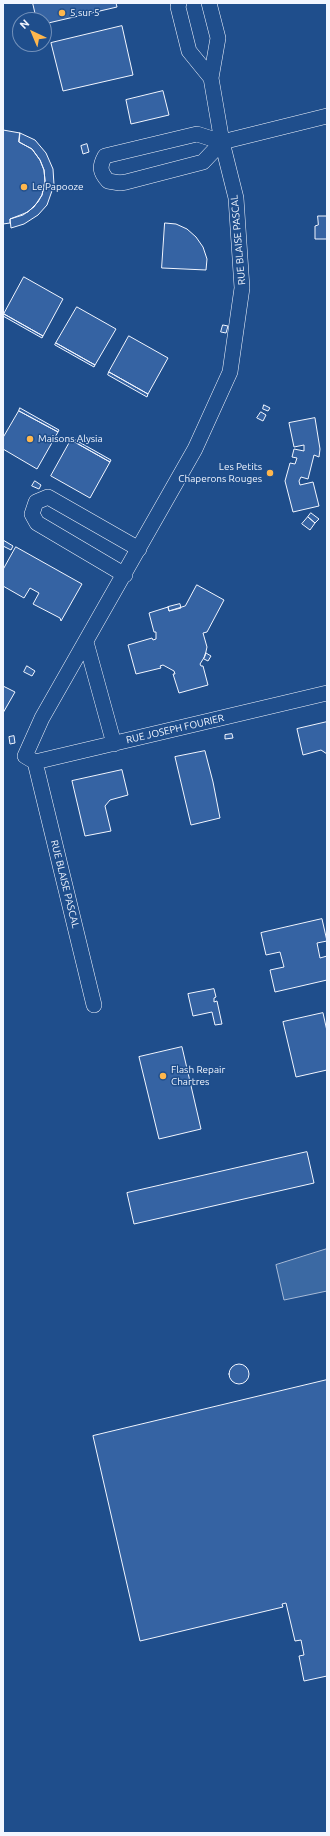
<!DOCTYPE html>
<html>
<head>
<meta charset="utf-8">
<style>
  body { margin:0 }
  #map { position:relative; width:330px; height:1836px; overflow:hidden; background:#1f4e8c; font-family:Ubuntu,sans-serif }
  canvas { display:block }
  .frame { position:absolute; inset:0; border:4px solid #f2f6ff; pointer-events:none }
  .north { position:absolute; left:12px; top:12px; width:40px; height:40px; box-sizing:border-box; background:#1f4e8c; border:1px solid #7391ba; border-radius:50%; rotate:316deg; font-size:11px; font-weight:700; line-height:16px; text-align:center; color:#f2f6ff }
  .north::after { content:''; display:block; margin:auto; width:14px; height:18px; background:#ffb74d; clip-path:polygon(50% 0,100% 100%,50% 72%,0 100%) }
</style>
</head>
<body>
<div id="map">
<canvas width="330" height="1836"></canvas>
<div class="frame"></div>
<div class="north">N</div>
</div>
<script>
const c = document.querySelector('canvas').getContext('2d');
c.lineJoin = 'round';
function fill(path, color) { c.fillStyle = color; c.fill(path, 'evenodd'); }
function trace(path, color, width, dash) { c.strokeStyle = color; c.lineWidth = width; c.lineCap = dash ? 'butt' : 'round'; c.setLineDash(dash || []); c.stroke(path); }
function write(font, color, halo, rows, align = 'center') {
  c.font = font + ' Ubuntu,sans-serif'; c.lineWidth = 3; c.setLineDash([]); c.textBaseline = 'middle'; c.strokeStyle = halo; c.fillStyle = color; for (const [text, x, y, turn = 0] of rows) {
    c.save(); c.translate(x, y); c.rotate((+turn || 0) * Math.PI / 180); c.textAlign = isNaN(turn) ? turn : align; if (halo) c.strokeText(text, 0, 0); c.fillText(text, 0, 0); c.restore();
  }
}
const water = new Path2D(`
  M327,1249V1291L284,1300L276,1265Z`);
fill(water, '#3b69a3');
trace(water, '#a8bbd7', 1);
const building = new Path2D(`
  M33,3H116L117,7L44,24V20H37Z
  M122,26L133,75L63,91L51,43Z
  M163,91L169,115L131,124L126,100Z
  M3,130L20,133L19,142L32,149L40,160L44,170L45,181L42,195L34,207L23,215L10,219V223L3,224Z
  M20,133L35,140L46,153L53,169L54,185L47,205L38,215L24,224L11,228L10,219L28,212L38,202L42,195L45,181L44,170L40,160L32,149L19,142Z
  M87,144L89,152L83,154L81,146Z
  M318,216H327V239H315V226L318,225Z
  M165,223L176,224L187,229L196,237L203,247L207,259L206,270L162,268Z
  M24,277L63,299L43,336L4,314Z
  M77,307L116,329L95,365L56,343Z
  M4,314L43,336L42,338L3,316Z
  M223,325L228,326L226,333L221,332Z
  M129,336L168,358L148,394L109,372Z
  M56,343L95,365L94,367L55,345Z
  M109,372L148,394L147,397L108,375Z
  M264,405L270,408L268,411L263,409Z
  M20,408L59,430L58,432L19,411Z
  M19,411L58,432L37,469L3,449V438Z
  M261,412L266,415L263,421L257,418Z
  M315,418L320,449L319,457L314,455L308,479L301,477L299,481L300,485L313,482L319,506L293,512L285,481L290,463L295,464L297,458L292,457L294,449L304,451V445L294,447L289,423Z
  M72,438L111,460L110,462L71,440Z
  M71,440L110,462L90,498L51,476Z
  M35,481L41,485L39,489L32,486Z
  M311,513L319,519L315,523L308,517Z
  M308,517L315,523L310,530L302,524Z
  M3,540L13,546L11,550L3,546Z
  M16,547L82,584L61,621L60,618L33,604L39,593L30,588L24,598L3,586V570Z
  M197,585L224,600L207,632L203,633L207,647L205,656L200,664L201,666H203L208,685L179,693L173,674H175L174,671L163,665L160,666L161,668L136,674L128,645L152,638L153,640L156,639V632H154L149,613L168,607L169,611L185,606Z
  M180,604L181,608L169,611L168,607Z
  M206,653L211,656L208,661L204,659Z
  M27,666L35,671L32,676L24,672Z
  M3,686L15,692L3,713Z
  M327,722V754L321,750L303,755L297,729Z
  M232,734L233,738L225,739V735Z
  M14,736L15,743L10,744L9,737Z
  M205,751L213,782L220,818L191,825L175,757Z
  M122,770L128,795L110,800L105,806L111,831L85,836L72,781Z
  M322,919L327,941L317,943L320,958L327,956V980L275,992L270,970L284,967L280,952L266,955L261,933Z
  M214,989L216,997L214,998V1002L217,1001L222,1024L215,1025L212,1012L193,1016L188,994Z
  M323,1013L327,1031V1070L296,1077L283,1022Z
  M182,1047L201,1129L159,1139L139,1057Z
  M307,1152L314,1183L134,1224L127,1193Z
  M229 1374a10 10 0 1 1 20 0a10 10 0 1 1-20 0Z
  M327,1380V1676L304,1681L299,1656L304,1655L301,1640L295,1641L286,1603L282,1604L283,1607L140,1641L93,1436Z`);
fill(building, '#3563a3');
trace(building, '#f2f6ff', 1);
const minor = new Path2D(`
  M179,3L178,7L189,51L211,78
  M209,3L218,38L211,78L222,142L236,198L242,288L230,372L195,449L42,718L25,756L35,762L327,693
  M222,142L197,134L105,156C99,167 100,172 108,181L120,183L126,182L203,162L222,142L327,116
  M125,575L37,523L32,514L36,502L48,497L139,549
  M86,642L114,744
  M35,762L94,1005`);
trace(minor, '#f2f6ff', 16);
trace(minor, '#1f4e8c', 15);
for (const [x, y, r, color] of [
  [62,13,4,"#ffb74d"],
  [24,187,4,"#ffb74d"],
  [30,439,4,"#ffb74d"],
  [270,473,4,"#ffb74d"],
  [163,1076,4,"#ffb74d"]
]) { const dot = new Path2D(); dot.arc(x, y, r, 0, 2 * Math.PI); c.fillStyle = color; c.fill(dot); trace(dot, '#1f4e8c', 1.5); }
write('10px', '#f2f6ff', '#1f4e8c', [
  ["5 sur 5",70,13],
  ["Le Papooze",32,187],
  ["Maisons Alysia",38,439],
  ["Les Petits",262,467,"right"],
  ["Chaperons Rouges",262,479,"right"],
  ["Flash Repair",171,1070],
  ["Chartres",171,1082]
], 'left');
write('10px', '#f2f6ff', '#1f4e8c', [
  ["RUE BLAISE PASCAL",238,240,-95],
  ["RUE JOSEPH FOURIER",175,729,-13],
  ["RUE BLAISE PASCAL",65,884,76]
]);
</script>
</body>
</html>
